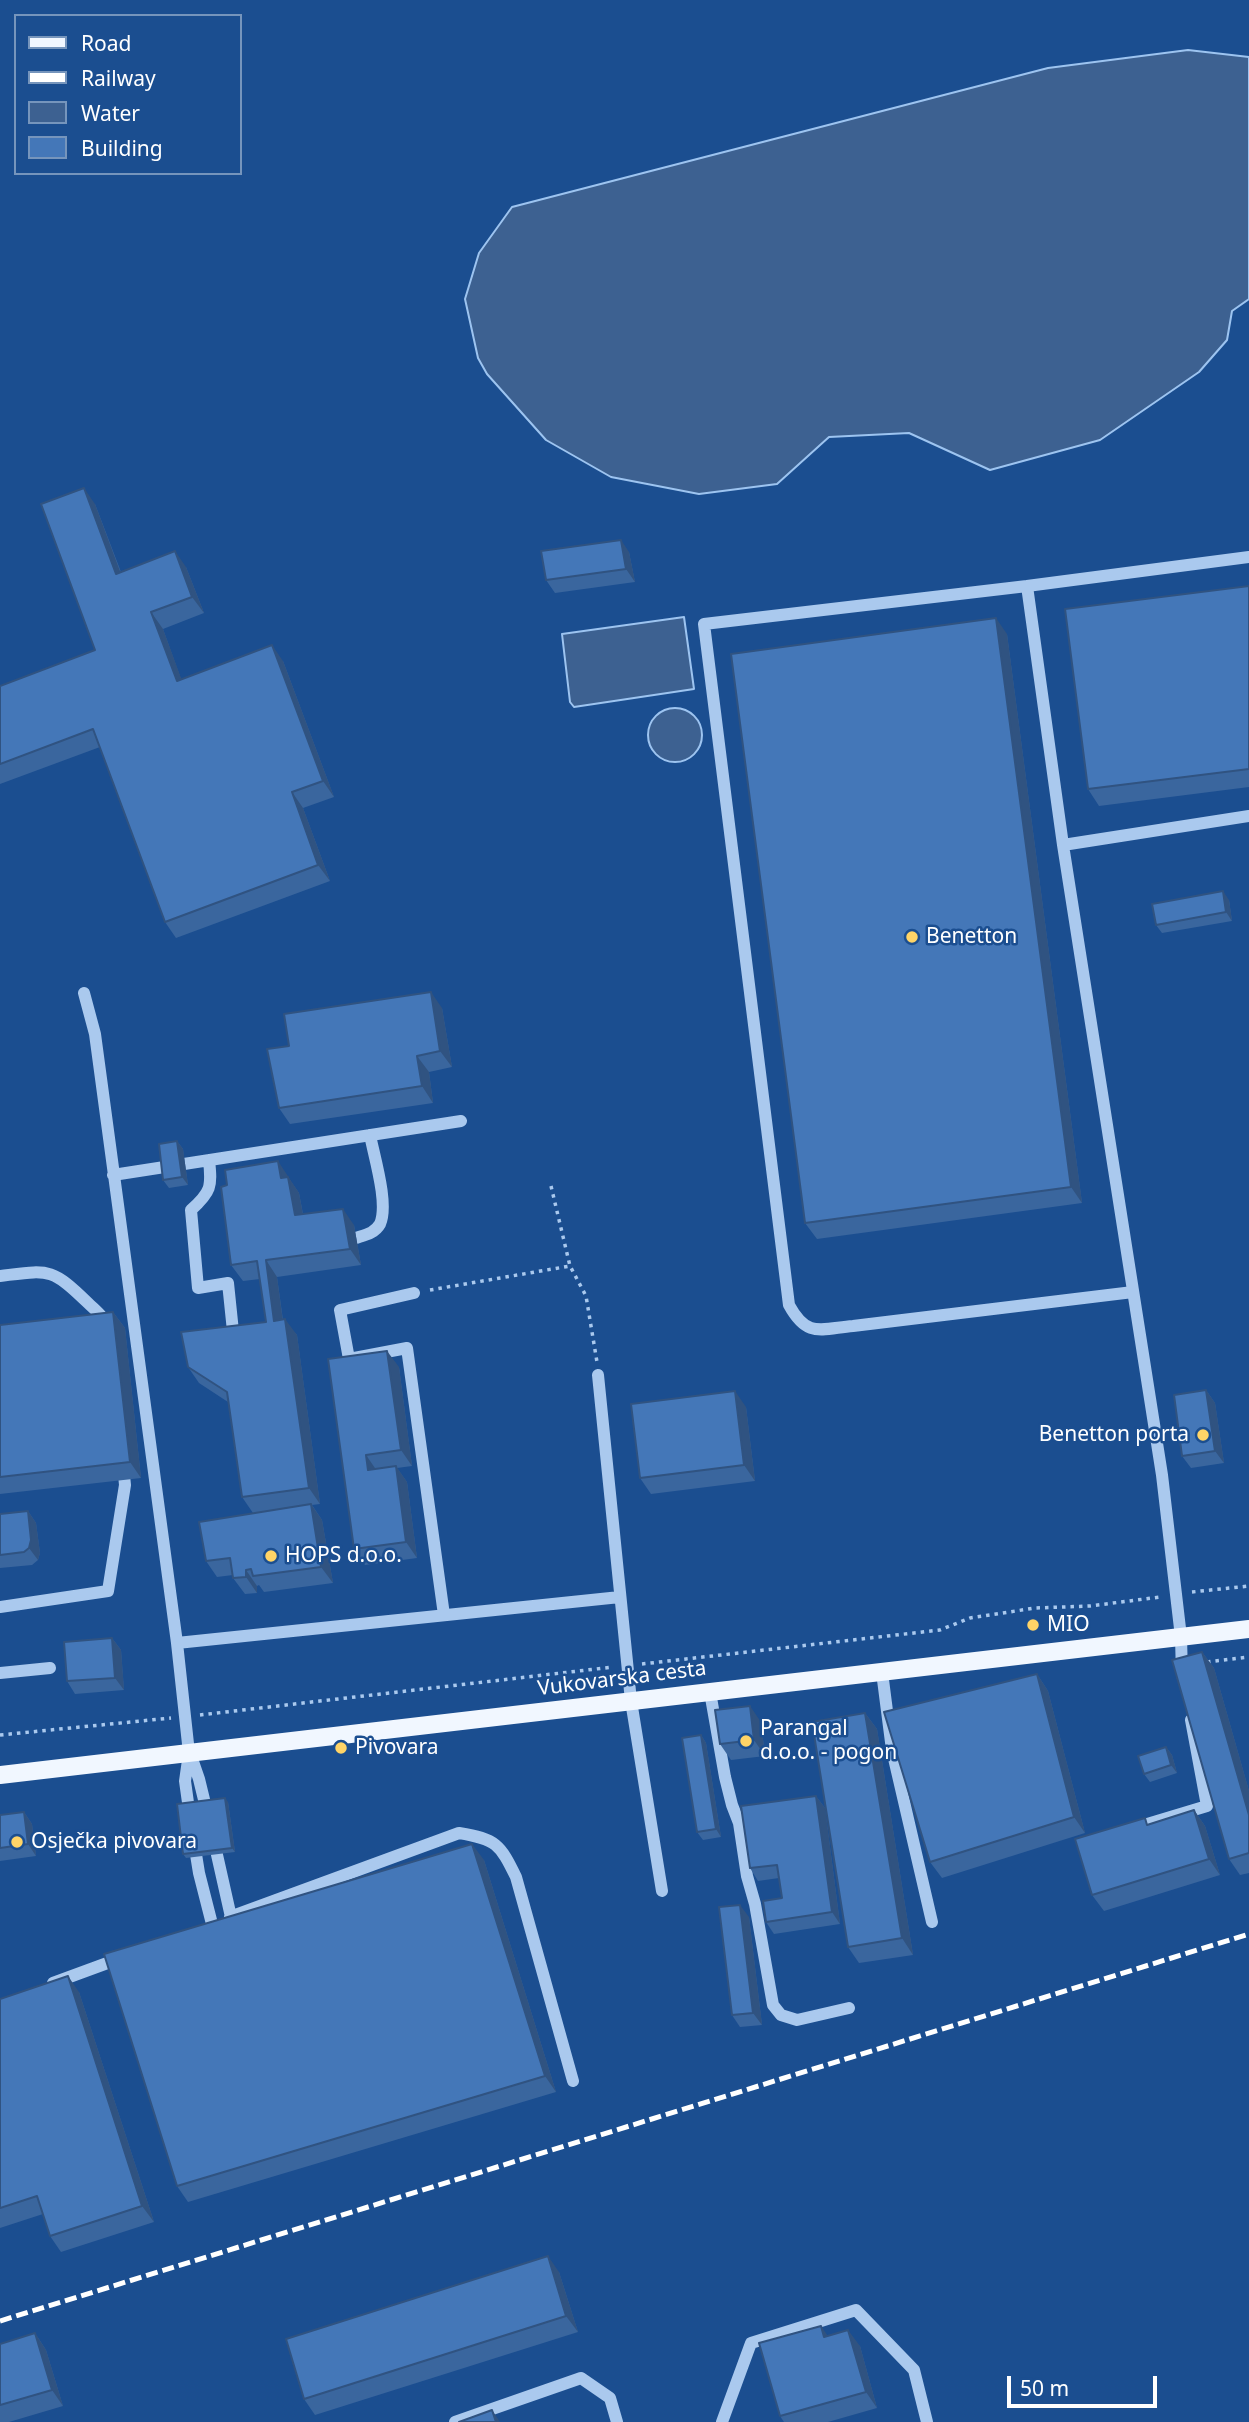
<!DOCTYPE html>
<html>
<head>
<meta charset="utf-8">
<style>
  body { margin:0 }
  #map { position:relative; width:1249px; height:2422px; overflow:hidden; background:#1b4e90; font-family:"Noto Sans",sans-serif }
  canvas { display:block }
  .legend { position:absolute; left:14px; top:14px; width:228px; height:161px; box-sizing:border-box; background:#1b4e90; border:2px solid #7695bc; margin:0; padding:9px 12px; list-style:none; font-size:21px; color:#fff }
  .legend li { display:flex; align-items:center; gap:14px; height:35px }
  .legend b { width:35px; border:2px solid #7695bc }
  .scale { position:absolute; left:1007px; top:2376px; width:150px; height:32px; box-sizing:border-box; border:4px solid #fff; border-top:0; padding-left:9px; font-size:21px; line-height:24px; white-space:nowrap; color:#fff; -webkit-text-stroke:5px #1b4e90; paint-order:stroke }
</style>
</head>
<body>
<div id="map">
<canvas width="1249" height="2422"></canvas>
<ul class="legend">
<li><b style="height:9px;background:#f1f7ff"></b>Road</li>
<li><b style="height:9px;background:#fff"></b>Railway</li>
<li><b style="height:19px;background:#3d6191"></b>Water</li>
<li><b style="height:19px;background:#4477b8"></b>Building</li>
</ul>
<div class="scale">50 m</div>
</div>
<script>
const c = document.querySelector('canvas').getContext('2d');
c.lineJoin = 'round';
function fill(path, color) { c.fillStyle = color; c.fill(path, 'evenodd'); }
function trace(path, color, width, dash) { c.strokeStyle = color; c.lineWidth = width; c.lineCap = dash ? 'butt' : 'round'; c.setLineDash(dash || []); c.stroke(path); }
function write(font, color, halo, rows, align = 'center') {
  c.font = font + ' "Noto Sans",sans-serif'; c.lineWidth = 5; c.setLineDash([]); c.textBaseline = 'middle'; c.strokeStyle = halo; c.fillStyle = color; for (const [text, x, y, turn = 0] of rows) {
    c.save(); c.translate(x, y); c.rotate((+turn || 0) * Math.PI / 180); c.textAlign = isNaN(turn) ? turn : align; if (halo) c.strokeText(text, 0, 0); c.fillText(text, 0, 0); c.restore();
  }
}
const water = new Path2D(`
  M1188,50L1249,57V299L1232,311L1227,340L1199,372L1100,440L990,470L909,433L829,437L777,484L699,494L611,477L546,440L487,374L478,358L465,299L479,253L512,207L1048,68Z
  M684,617L694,689L574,707L570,702L562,634Z
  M648 735a27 27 0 1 1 54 0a27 27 0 1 1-54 0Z`);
fill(water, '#3d6191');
trace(water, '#9dc4f0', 2);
trace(new Path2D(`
  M551,1186L570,1266L586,1296L597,1362
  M430,1290L570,1266
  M1192,1592L1249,1586
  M1207,1662L1249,1657
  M642,1664L940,1630L970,1618L1035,1608L1090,1606L1160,1597
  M200,1715L613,1667
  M0,1735L171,1718`), '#aac9ee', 3.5, [3.5, 5]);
trace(new Path2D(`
  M1027,586L1249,557
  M1063,845L1249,816
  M84,993L95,1034L177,1643L189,1753L185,1781L190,1817
  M209,1160C212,1187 211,1192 191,1210L198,1288L228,1283L234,1341
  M113,1175L461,1121
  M356,1238C365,1235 375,1233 380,1224C389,1204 374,1156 370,1135
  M0,1276C49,1270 51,1267 88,1303C96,1311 105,1317 107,1328
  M1133,1292L853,1326C820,1329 807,1338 789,1305L704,624L1027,586L1063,845L1162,1475L1181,1637L1182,1675
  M414,1293L340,1310L349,1359L407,1348L444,1615
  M598,1375L631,1701L662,1891
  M0,1607L108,1591L125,1485L123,1465
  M177,1643L620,1597
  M882,1672L892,1750L932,1922
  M0,1673L50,1668
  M710,1692L725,1777L732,1805L739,1823L747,1876L755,1904L773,2005L781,2015L797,2020L849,2008
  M190,1753L199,1779L208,1816
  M1134,1828L1207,1806L1191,1720
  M213,1837L231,1917
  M194,1842L199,1873L212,1924
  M230,1917L459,1833C496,1839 500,1844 516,1877L573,2081
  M53,1983L121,1958
  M455,2422L581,2378L610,2398L617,2422
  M722,2422L751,2343L856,2310L914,2370L927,2422`), '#aac9ee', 12);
trace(new Path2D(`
  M0,1775L1249,1629`), '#f1f7ff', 18);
trace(new Path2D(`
  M0,2321L1249,1934`), '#fff', 5, [12, 5]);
fill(new Path2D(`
  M95,504L121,572L186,567L204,613L163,629L181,679L283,661L334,797L303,808L330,881L176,938L165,922L100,747L0,784V686L95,650Z
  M629,552L635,582L555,593L546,580Z
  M1249,586V787L1099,806L1088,789Z
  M1007,634L1082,1203L817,1239L805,1223Z
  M1229,900L1232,921L1162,933L1156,925Z
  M442,1008L452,1067L429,1072L433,1103L290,1124L279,1108L289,1046Z
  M177,1141L183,1149L188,1185L169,1188L163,1180Z
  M289,1178L290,1180L299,1193L303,1214L354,1225L361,1265L277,1277L283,1320L297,1335L320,1504L312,1505L322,1520L333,1583L264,1592L259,1585L257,1586V1593L245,1594L233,1578V1575L217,1577L206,1561L253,1513L242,1497L228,1402L199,1383L188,1367L266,1322L260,1279L243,1281L231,1265Z
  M113,1312L125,1328L141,1478L0,1494V1325Z
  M328,1359L399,1367L412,1466L397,1468L407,1482L417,1558L365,1565L354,1549Z
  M1206,1390L1215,1403L1224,1463L1191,1468L1182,1456Z
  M746,1407L755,1481L651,1494L640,1478Z
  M28,1511L36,1523L40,1553L38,1560L32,1565L0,1568V1514Z
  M112,1638L121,1650L124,1690L75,1694L67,1681Z
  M1202,1652L1214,1668L1249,1791V1873L1240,1875L1229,1859Z
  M1037,1674L1048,1691L1085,1833L942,1878L930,1862Z
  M865,1713L877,1729L913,1955L859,1963L848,1947Z
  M761,1722L765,1756L731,1760L720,1744Z
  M701,1735L706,1743L721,1837L703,1840L697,1832Z
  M1166,1747L1172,1755L1177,1773L1150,1782L1144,1774Z
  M816,1796L825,1808L840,1924L774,1934L766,1922L782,1898L779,1878L758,1881L750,1868Z
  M228,1802L235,1852L186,1858L183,1854Z
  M1194,1810L1205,1826L1220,1875L1104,1911L1092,1895L1149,1824Z
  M24,1812L32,1824L36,1856L0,1861V1815Z
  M484,1860L556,2092L188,2202L177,2186Z
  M749,1917L762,2025L740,2027L732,2015Z
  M79,1992L154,2222L61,2252L50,2236L43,2214L0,2228V1999Z
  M559,2272L578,2332L315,2415L304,2399Z
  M35,2333L46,2350L63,2406L9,2422H0V2344Z
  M828,2336L860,2346L877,2408L828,2422H784L780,2416Z`), '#3a669e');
fill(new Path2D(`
  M84,488L95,504L127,590L116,574Z
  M621,540L629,552L635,582L626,569Z
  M175,551L186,567L204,613L192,597Z
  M151,612L163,629L188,697L177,681Z
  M996,618L1007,634L1082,1203L1071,1187Z
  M272,645L283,661L334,797L323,781Z
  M292,792L303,808L330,881L318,865Z
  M1223,891L1229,900L1232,921L1226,912Z
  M431,992L442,1008L452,1067L440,1051Z
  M417,1056L429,1072L433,1103L422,1086Z
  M177,1141L183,1149L188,1185L182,1177Z
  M278,1161L299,1193L306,1231L295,1215L281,1178Z
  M343,1209L354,1225L361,1265L350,1249Z
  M266,1260L277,1277L285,1337L274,1321Z
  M113,1312L125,1328L141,1478L130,1462Z
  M285,1319L297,1335L320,1504L309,1488Z
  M387,1351L399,1367L412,1466L401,1450Z
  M1206,1390L1215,1403L1224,1463L1215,1451Z
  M735,1391L746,1407L755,1481L744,1465Z
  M366,1455L377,1471L368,1470Z
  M396,1466L407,1482L417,1558L406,1542Z
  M311,1504L322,1520L333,1583L321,1567Z
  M28,1511L36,1523L40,1553L38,1560L29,1548Z
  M246,1570L257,1586V1593L246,1577Z
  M112,1638L121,1650L124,1690L115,1678Z
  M1202,1652L1214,1668L1249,1791V1815Z
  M1037,1674L1048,1691L1085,1833L1074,1817Z
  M750,1706L761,1722L765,1756L754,1740Z
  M865,1713L877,1729L913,1955L902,1938Z
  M701,1735L706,1743L721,1837L716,1829Z
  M1166,1747L1172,1755L1177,1773L1171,1765Z
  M816,1796L825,1808L840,1924L832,1912Z
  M225,1798L228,1802L235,1852L232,1848Z
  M1194,1810L1205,1826L1220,1875L1209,1859Z
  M24,1812L32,1824L36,1856L28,1844Z
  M472,1844L484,1860L556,2092L545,2076Z
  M740,1905L749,1917L762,2025L753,2013Z
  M68,1976L79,1992L154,2222L142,2206Z
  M548,2256L559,2272L578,2332L566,2316Z
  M821,2326L832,2342L824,2337Z
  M848,2330L860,2346L877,2408L866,2392Z
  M35,2333L46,2350L63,2406L52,2390Z
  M492,2410L500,2422H496Z`), '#305381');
const building = new Path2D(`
  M84,488L116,574L175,551L192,597L151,612L177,681L272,645L323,781L292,792L318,865L165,922L93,729L0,764V686L95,650L41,504Z
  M621,540L626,569L546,580L541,551Z
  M1249,586V769L1088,789L1065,609Z
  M996,618L1071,1187L805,1223L731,654Z
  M1223,891L1226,912L1156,925L1152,904Z
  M431,992L440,1051L417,1056L422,1086L279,1108L267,1049L289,1046L284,1014Z
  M177,1141L182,1177L163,1180L159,1144Z
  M278,1161L281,1178L288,1177L295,1215L343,1209L350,1249L266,1260L274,1321L285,1319L309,1488L242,1497L227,1392L188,1367L181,1332L266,1322L257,1261L231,1265L221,1187L227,1185L225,1170Z
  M113,1312L130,1462L0,1477V1325Z
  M387,1351L401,1450L366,1455L368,1470L396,1466L406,1542L354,1549L328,1359Z
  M1206,1390L1215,1451L1182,1456L1174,1395Z
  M735,1391L744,1465L640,1478L631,1404Z
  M311,1504L321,1567L253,1576L251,1569L246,1570V1577L233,1578L230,1558L206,1561L199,1522Z
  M28,1511L31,1540L29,1548L24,1552L0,1555V1514Z
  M112,1638L115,1678L67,1681L64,1642Z
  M1202,1652L1249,1815V1853L1229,1859L1172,1660Z
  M1037,1674L1074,1817L930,1862L884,1712Z
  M750,1706L754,1740L720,1744L715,1710Z
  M865,1713L902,1938L848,1947L812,1722Z
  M701,1735L716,1829L697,1832L682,1738Z
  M1166,1747L1171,1765L1144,1774L1138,1756Z
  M816,1796L832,1912L766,1922L763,1901L782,1898L777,1865L750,1868L741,1806Z
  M225,1798L232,1848L183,1854L177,1804Z
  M1194,1810L1209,1859L1092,1895L1075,1839L1145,1818L1147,1825Z
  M24,1812L28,1844L0,1848V1815Z
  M472,1844L545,2076L177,2186L104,1954Z
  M740,1905L753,2013L732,2015L719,1907Z
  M68,1976L142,2206L50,2236L37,2196L0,2208V1999Z
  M548,2256L566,2316L304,2399L286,2339Z
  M821,2326L824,2337L848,2330L866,2392L780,2416L759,2343Z
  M35,2333L52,2390L0,2405V2344Z
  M492,2410L496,2422H459Z`);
fill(building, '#4477b8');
trace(building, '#305381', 2);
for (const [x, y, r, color] of [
  [912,937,7,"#ffd467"],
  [1203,1435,7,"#ffd467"],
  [271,1556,7,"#ffd467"],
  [1033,1625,7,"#ffd467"],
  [746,1741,7,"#ffd467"],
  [341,1748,7,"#ffd467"],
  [17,1842,7,"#ffd467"]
]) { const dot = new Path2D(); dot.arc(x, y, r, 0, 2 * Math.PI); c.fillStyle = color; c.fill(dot); trace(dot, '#1b4e90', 2.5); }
write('21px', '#fff', '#1b4e90', [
  ["Benetton",926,937],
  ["Benetton porta",1189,1435,"right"],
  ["HOPS d.o.o.",285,1556],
  ["MIO",1047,1625],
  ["Parangal",760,1729],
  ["d.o.o. - pogon",760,1753],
  ["Pivovara",355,1748],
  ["Osječka pivovara",31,1842]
], 'left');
write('21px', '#fff', '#1b4e90', [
  ["Vukovarska cesta",622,1679,-7]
]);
</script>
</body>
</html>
